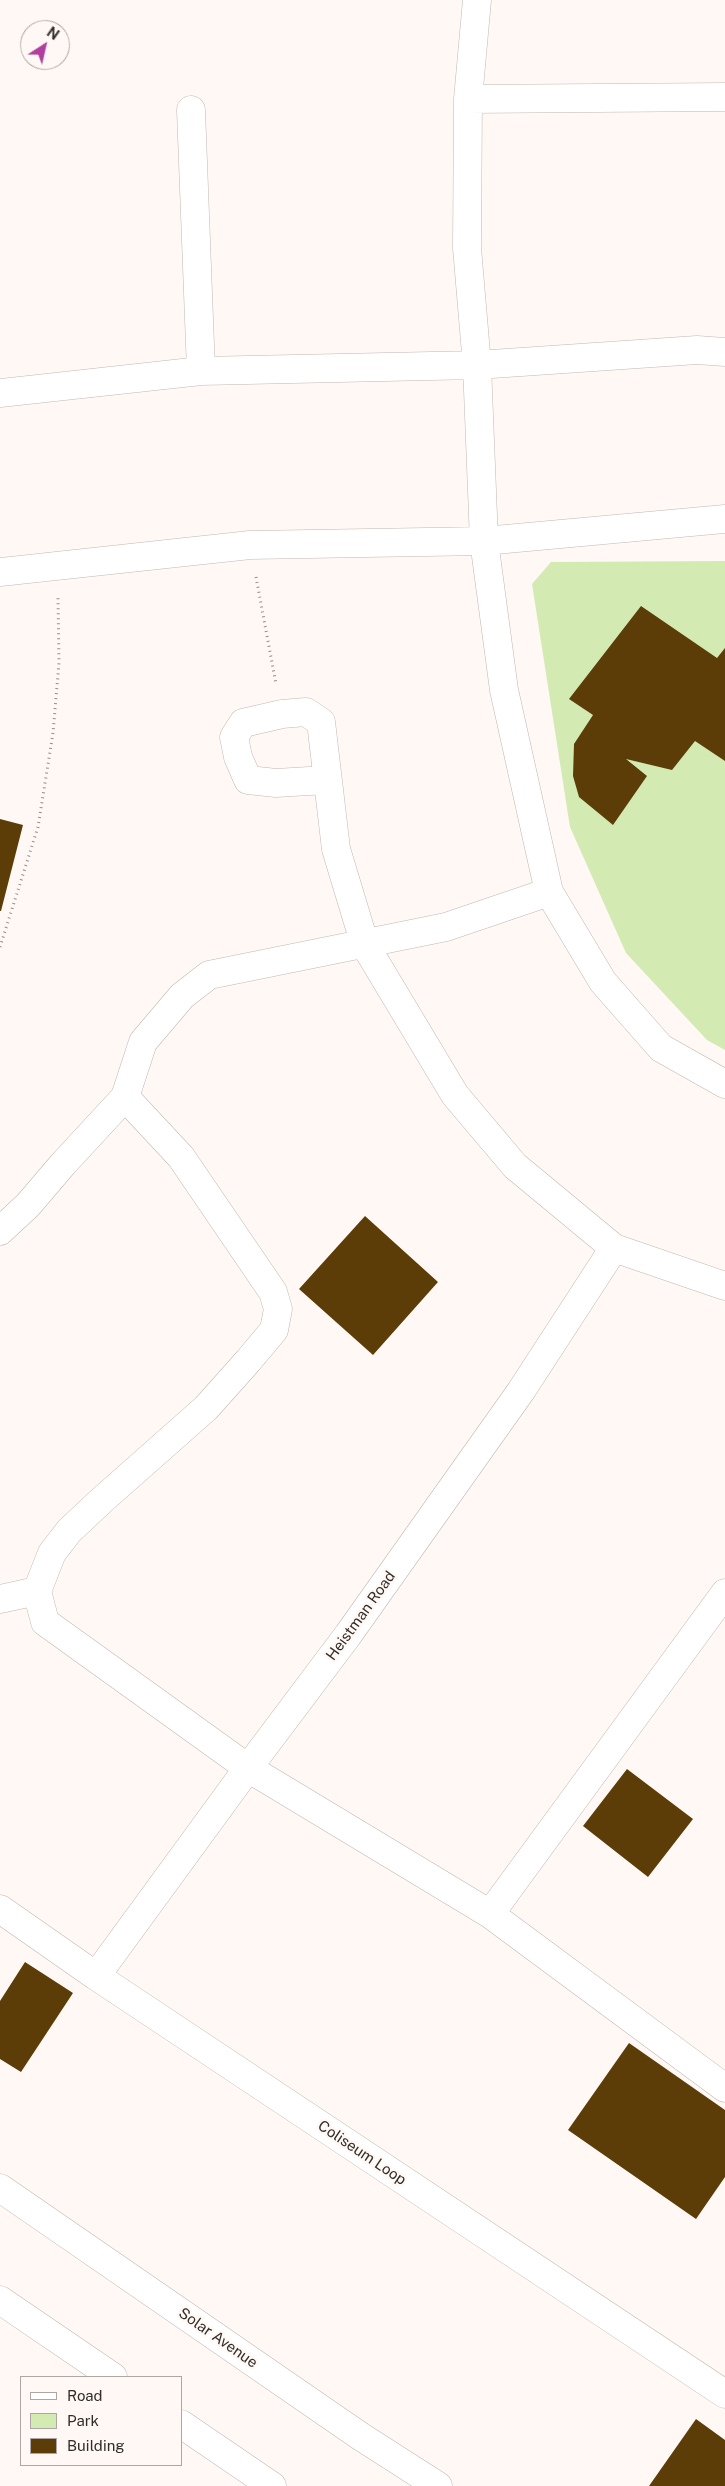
<!DOCTYPE html>
<html>
<head>
<meta charset="utf-8">
<style>
  body { margin:0 }
  #map { position:relative; width:725px; height:2486px; overflow:hidden; background:#fff8f4; font-family:"Public Sans",sans-serif }
  canvas { display:block }
  .legend { position:absolute; left:20px; top:2376px; width:162px; height:90px; box-sizing:border-box; background:#fff8f4; border:1px solid #aca7a4; margin:0; padding:6px 9px; list-style:none; font-size:15px; color:#302d2b }
  .legend li { display:flex; align-items:center; gap:10px; height:25px }
  .legend b { width:25px; border:1px solid #aca7a4 }
  .north { position:absolute; left:20px; top:20px; width:50px; height:50px; box-sizing:border-box; background:#fff8f4; border:1px solid #aca7a4; border-radius:50%; rotate:35deg; font-size:14px; font-weight:700; line-height:20px; text-align:center; color:#302d2b }
  .north::after { content:''; display:block; margin:auto; width:18px; height:22px; background:#b0409d; clip-path:polygon(50% 0,100% 100%,50% 72%,0 100%) }
</style>
</head>
<body>
<div id="map">
<canvas width="725" height="2486"></canvas>
<ul class="legend">
<li><b style="height:6px;background:#fff"></b>Road</li>
<li><b style="height:14px;background:#d3eab2"></b>Park</li>
<li><b style="height:14px;background:#5d3d07"></b>Building</li>
</ul>
<div class="north">N</div>
</div>
<script>
const c = document.querySelector('canvas').getContext('2d');
c.lineJoin = 'round';
function fill(path, color) { c.fillStyle = color; c.fill(path, 'evenodd'); }
function trace(path, color, width, dash) { c.strokeStyle = color; c.lineWidth = width; c.lineCap = dash ? 'butt' : 'round'; c.setLineDash(dash || []); c.stroke(path); }
function write(font, color, halo, rows, align = 'center') {
  c.font = font + ' "Public Sans",sans-serif'; c.lineWidth = 5; c.setLineDash([]); c.textBaseline = 'middle'; c.strokeStyle = halo; c.fillStyle = color; for (const [text, x, y, turn = 0] of rows) {
    c.save(); c.translate(x, y); c.rotate((+turn || 0) * Math.PI / 180); c.textAlign = isNaN(turn) ? turn : align; if (halo) c.strokeText(text, 0, 0); c.fillText(text, 0, 0); c.restore();
  }
}
fill(new Path2D(`
  M725,561V1050L707,1040L626,953L570,827L532,584L551,562Z`), '#d3eab2');
fill(new Path2D(`
  M641,606L717,658L725,648V761L695,741L672,770L626,759L647,776L613,825L579,797L573,776L574,744L593,715L569,699Z
  M0,819L23,825L1,911H0Z
  M365,1216L438,1282L373,1355L299,1289Z
  M627,1769L693,1819L648,1877L583,1826Z
  M25,1962L73,1993L21,2072L0,2059V2001Z
  M629,2043L725,2110V2177L696,2219L568,2130Z
  M696,2419L725,2440V2486H649Z`), '#5d3d07');
const street = new Path2D(`
  M477,0L468,99L467,248L477,365L484,541L504,690L549,892L603,982L661,1048L725,1084
  M468,99L725,97
  M191,110L201,371
  M0,393L201,371L477,365L697,350L725,352
  M0,572L250,545L484,541L725,519
  M326,780L276,783L248,780L238,757L234,737L243,723L282,714L306,712L321,722L336,849L365,945L455,1095L515,1166L614,1248L725,1286
  M125,1097L181,1157L273,1292L278,1309L274,1330L248,1361L206,1408L102,1500L69,1531L52,1553L37,1591L45,1622L248,1768L490,1914L725,2088
  M0,1231L28,1205L63,1164L125,1097L143,1042L182,996L209,975L446,927L549,892
  M0,1599L37,1591
  M0,1909L96,1976L725,2394
  M490,1914L725,1593
  M96,1976L248,1768L348,1635L521,1391L614,1248
  M0,2188L360,2436L438,2486
  M0,2300L113,2377
  M181,2424L272,2486`);
trace(street, '#c0b8b3', 29);
trace(new Path2D(`
  M256,577L276,684
  M0,947L38,827L53,733L59,663L58,597`), '#928e8b', 3, [1, 4]);
trace(street, '#fff', 28);
write('15px', '#302d2b', '#fff8f4', [
  ["Heistman Road",361,1616,-54],
  ["Coliseum Loop",362,2153,34],
  ["Solar Avenue",218,2338,35]
]);
</script>
</body>
</html>
